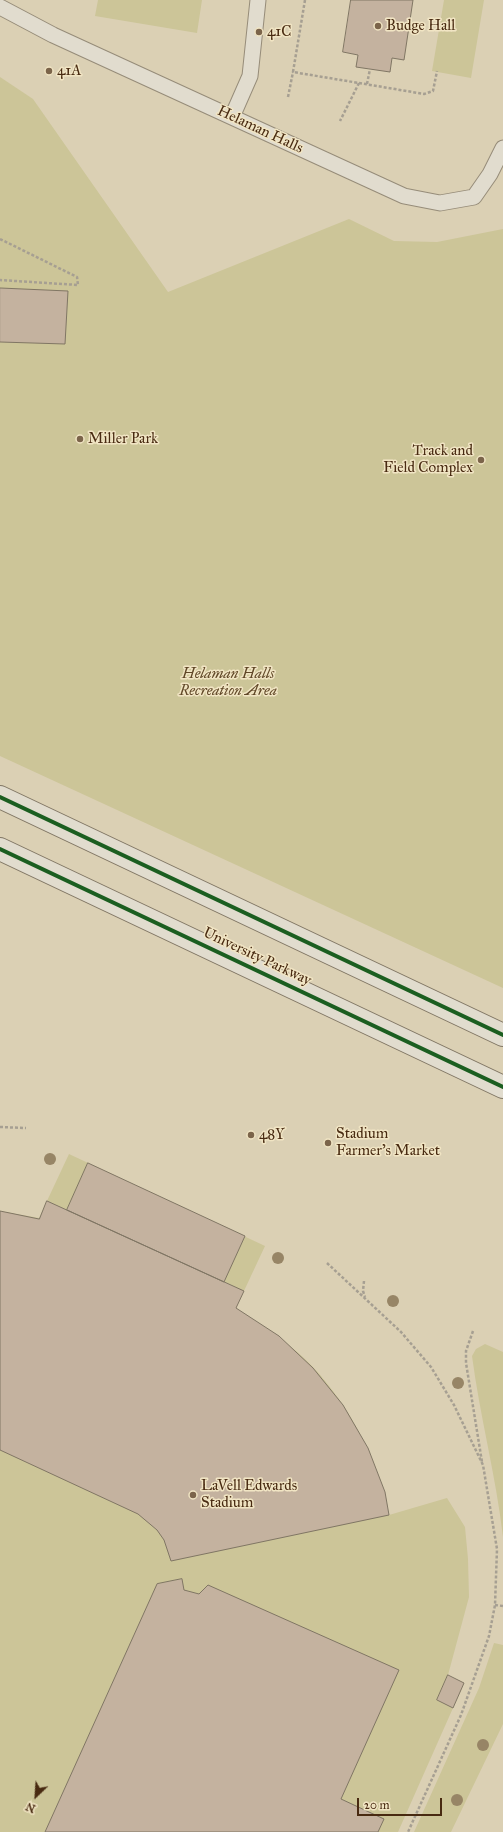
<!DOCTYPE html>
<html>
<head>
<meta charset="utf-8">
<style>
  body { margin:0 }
  #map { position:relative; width:503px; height:1832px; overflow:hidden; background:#dbd0b4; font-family:"IM FELL Great Primer",serif }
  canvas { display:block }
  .north { position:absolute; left:16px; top:1776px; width:40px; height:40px; -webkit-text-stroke:3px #f1e5c4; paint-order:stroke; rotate:205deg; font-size:11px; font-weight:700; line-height:16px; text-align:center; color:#482a11 }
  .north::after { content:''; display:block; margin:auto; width:14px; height:18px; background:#482a11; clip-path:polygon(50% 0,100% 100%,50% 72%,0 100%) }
  .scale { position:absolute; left:357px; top:1798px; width:85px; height:18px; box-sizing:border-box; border:2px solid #482a11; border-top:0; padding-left:5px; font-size:12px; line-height:14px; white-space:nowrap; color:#482a11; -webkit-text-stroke:3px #f1e5c4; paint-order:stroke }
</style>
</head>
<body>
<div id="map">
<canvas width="503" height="1832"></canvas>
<div class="north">N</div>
<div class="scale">20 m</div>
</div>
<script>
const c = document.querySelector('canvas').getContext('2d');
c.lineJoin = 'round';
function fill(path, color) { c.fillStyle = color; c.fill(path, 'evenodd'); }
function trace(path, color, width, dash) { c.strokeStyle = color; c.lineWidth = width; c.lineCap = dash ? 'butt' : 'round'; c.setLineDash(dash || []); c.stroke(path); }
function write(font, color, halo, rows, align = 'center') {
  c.font = font + ' "IM FELL Great Primer",serif'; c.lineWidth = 3; c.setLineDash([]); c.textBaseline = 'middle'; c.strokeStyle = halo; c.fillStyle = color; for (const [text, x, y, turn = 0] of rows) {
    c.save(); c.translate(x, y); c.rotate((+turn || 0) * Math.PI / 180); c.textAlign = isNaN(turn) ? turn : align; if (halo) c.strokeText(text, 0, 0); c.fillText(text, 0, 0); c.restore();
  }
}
fill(new Path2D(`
  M98,0H202L197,33L95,16Z
  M444,0H484L471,78L432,71Z
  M0,77L33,99L168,292L349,219L394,241L437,242L503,229V988L0,756Z
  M69,1154L265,1246L236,1308C263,1326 291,1344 313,1367C351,1408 378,1461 389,1515L447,1498L465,1527L468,1559L469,1597L448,1675L437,1700L453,1708L398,1832H0V1211L39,1218Z
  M485,1344L503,1352V1537C496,1476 480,1417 472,1356L476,1349Z
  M494,1643L503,1645V1724L451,1832H414L479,1688Z`), '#ccc598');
const building = new Path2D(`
  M351,0H413L404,60L392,58L390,72L356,67L358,55L343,52Z
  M0,288L68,291L65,344L0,342Z
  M88,1163L245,1236L224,1282L67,1210Z
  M47,1201L244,1291L236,1308L279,1336L313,1368L343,1405L368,1448L385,1492L389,1515L171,1561L164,1540L157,1530L138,1514L0,1450V1211L39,1219Z
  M182,1579L184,1590L199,1594L208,1585L399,1670L341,1799L384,1819L378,1832H45L157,1584Z
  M448,1675L464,1683L453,1708L437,1700Z`);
fill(building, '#c4b29f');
trace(building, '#807664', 1);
const lane = new Path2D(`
  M0,7L53,35L404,196L440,203L474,197L490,174L503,148
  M232,117L250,76L258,0`);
const secondary = new Path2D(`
  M0,797L503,1035
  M0,849L503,1087`);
trace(lane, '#968c79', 17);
trace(secondary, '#807664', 24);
trace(new Path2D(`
  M305,0L293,72L359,83L340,121
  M359,83L424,94L433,91L437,71
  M367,84L370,69
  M288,97L293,72
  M0,239L77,277L78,285L0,280
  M0,1127L26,1128
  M327,1263L401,1332L431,1367L454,1405L483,1465L497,1549L495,1605L489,1636L461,1715L408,1832
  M364,1281L363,1291L365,1297
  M473,1331L466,1351V1363L482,1462
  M495,1605L503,1606`), '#a69f92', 2.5, [3, 2]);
trace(lane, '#e1dcce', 15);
trace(secondary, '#e1dcce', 22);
trace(new Path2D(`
  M0,797L503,1035
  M0,849L503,1087`), '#1b5e20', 4);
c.fillStyle = '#978566';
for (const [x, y] of [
  [50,1159],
  [278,1258],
  [393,1301],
  [458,1383],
  [483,1745],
  [457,1800]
]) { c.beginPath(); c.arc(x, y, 6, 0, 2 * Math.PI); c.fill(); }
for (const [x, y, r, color] of [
  [378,26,4,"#7b644a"],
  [259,32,4,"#7b644a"],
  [49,71,4,"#7b644a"],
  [80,439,4,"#7b644a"],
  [481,460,4,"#7b644a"],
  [251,1135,4,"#7b644a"],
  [328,1143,4,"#7b644a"],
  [193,1495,4,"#7b644a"]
]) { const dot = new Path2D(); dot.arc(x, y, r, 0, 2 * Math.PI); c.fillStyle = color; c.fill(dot); trace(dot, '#f1e5c4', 1.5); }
write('15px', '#482a11', '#f1e5c4', [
  ["Budge Hall",386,26],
  ["41C",267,32],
  ["41A",57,71],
  ["Miller Park",88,439],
  ["Track and",473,451,"right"],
  ["Field Complex",473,468,"right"],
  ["Stadium",336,1134],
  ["Farmer's Market",336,1151],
  ["48Y",259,1135],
  ["LaVell Edwards",201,1486],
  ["Stadium",201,1503]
], 'left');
write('15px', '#482a11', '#f1e5c4', [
  ["Helaman Halls",260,130,25],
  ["University Parkway",257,957,25]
]);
write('italic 15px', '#604727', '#f1e5c4', [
  ["Helaman Halls",228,674],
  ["Recreation Area",228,691]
]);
</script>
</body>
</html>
